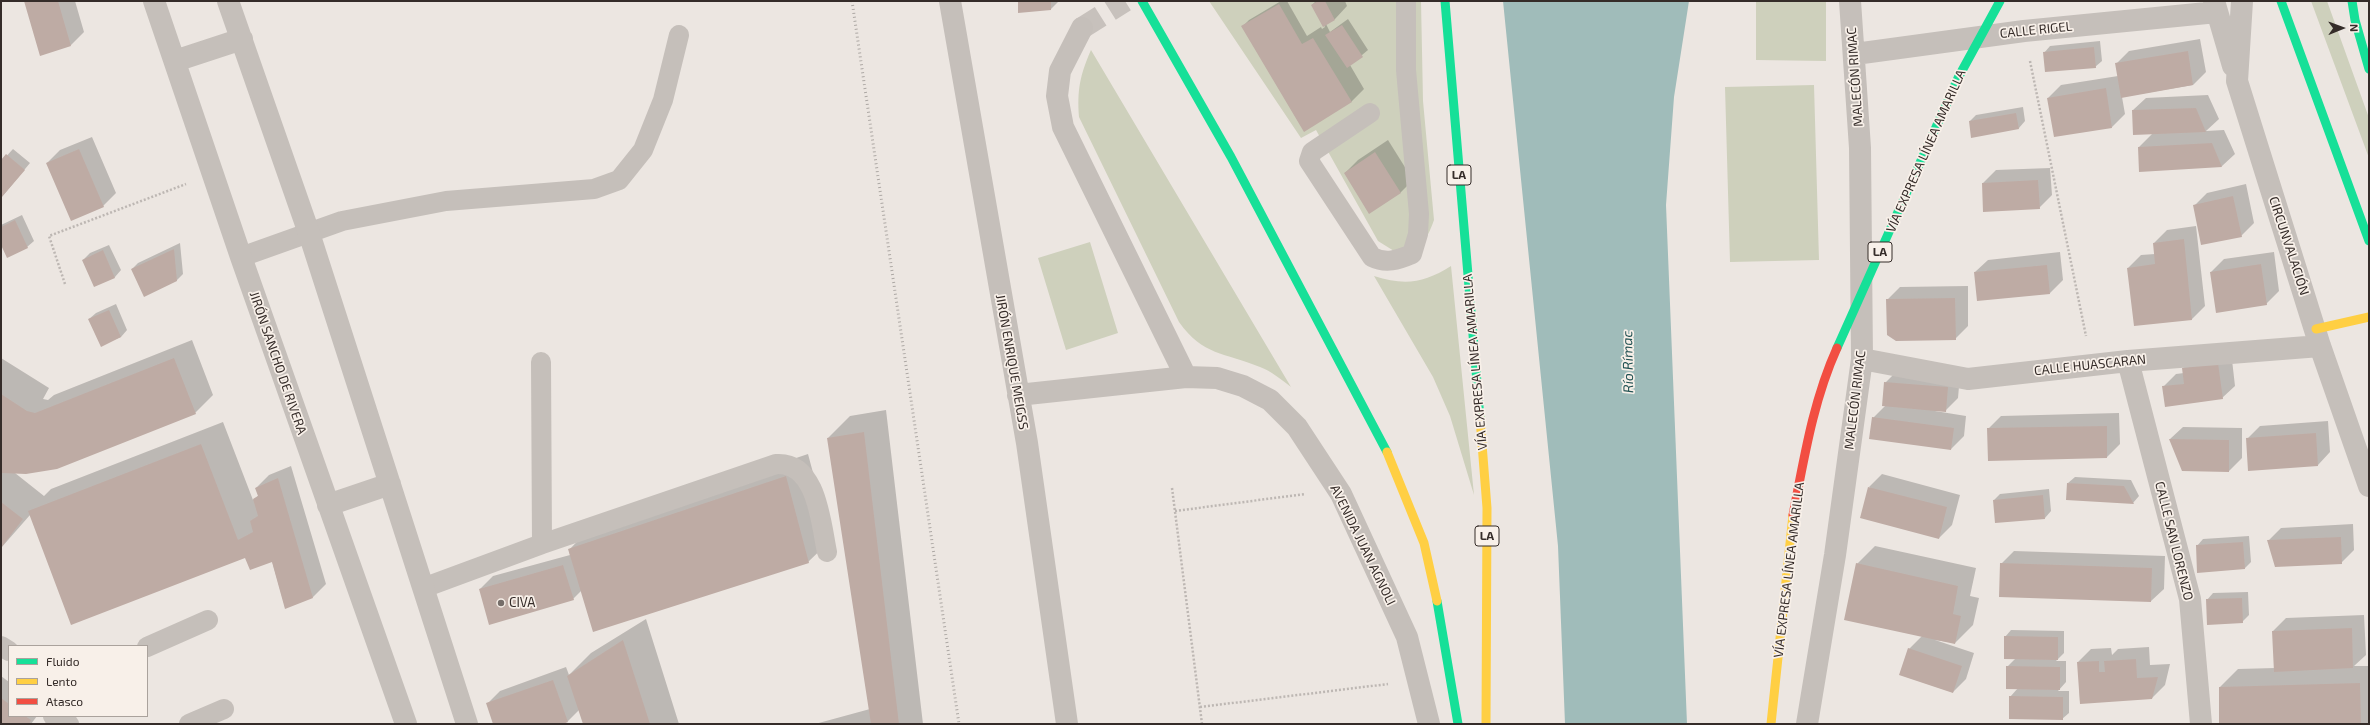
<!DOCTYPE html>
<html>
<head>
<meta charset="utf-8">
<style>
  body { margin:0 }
  #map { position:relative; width:2370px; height:725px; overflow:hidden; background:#ece6e1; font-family:"Exo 2",sans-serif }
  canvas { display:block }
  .frame { position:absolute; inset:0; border:2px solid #352c29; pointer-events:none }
  .legend { position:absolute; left:8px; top:645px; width:140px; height:72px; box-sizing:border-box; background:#f8f0e9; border:1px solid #aaa29c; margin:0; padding:5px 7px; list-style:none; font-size:12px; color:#352c29 }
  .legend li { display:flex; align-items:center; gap:8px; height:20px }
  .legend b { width:20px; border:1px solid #aaa29c }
  .north { position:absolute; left:2322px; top:8px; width:40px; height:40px; -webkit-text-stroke:3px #f8f0e9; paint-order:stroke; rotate:89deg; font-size:11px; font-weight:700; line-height:16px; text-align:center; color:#352c29 }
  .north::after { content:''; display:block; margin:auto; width:14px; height:18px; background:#352c29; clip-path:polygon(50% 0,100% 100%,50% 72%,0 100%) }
</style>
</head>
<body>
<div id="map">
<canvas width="2370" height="725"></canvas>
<div class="frame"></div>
<ul class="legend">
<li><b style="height:5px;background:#16e098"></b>Fluido</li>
<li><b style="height:5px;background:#ffcf43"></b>Lento</li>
<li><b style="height:5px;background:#f24e42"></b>Atasco</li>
</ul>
<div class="north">N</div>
</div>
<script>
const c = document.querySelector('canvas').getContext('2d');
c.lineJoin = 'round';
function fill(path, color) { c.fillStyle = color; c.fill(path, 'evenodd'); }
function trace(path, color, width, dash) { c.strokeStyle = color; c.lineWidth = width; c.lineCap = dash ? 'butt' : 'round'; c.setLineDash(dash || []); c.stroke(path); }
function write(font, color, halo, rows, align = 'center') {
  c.font = font + ' "Exo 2",sans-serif'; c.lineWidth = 3.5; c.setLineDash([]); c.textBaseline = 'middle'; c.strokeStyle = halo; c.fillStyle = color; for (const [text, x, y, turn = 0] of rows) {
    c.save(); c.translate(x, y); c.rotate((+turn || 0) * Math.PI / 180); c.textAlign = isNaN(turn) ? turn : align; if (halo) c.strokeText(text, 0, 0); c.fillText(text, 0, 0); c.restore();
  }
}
fill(new Path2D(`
  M1209,1H1421L1423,101L1434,220C1425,245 1421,247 1394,251L1378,241L1316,130L1301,138Z
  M1756,1H1826V61L1756,60Z
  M2311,1H2327L2369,118V158Z
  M1091,50L1291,387C1282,380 1271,371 1260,367C1224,352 1203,356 1179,322L1079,117C1077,90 1080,75 1091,50Z
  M1814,85L1819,260L1730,262L1725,87Z
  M1090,242L1118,333L1066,350L1038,258Z
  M1451,266L1474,495L1450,416L1433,377L1374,276C1405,286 1424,283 1451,266Z`), '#ced0bc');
fill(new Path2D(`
  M1503,1H1689L1674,97L1666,205L1687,724H1565L1558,546Z`), '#a0bcba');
fill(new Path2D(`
  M25,1H75L84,32L71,45L41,55Z
  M1019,1H1059L1051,9Z
  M1281,1H1287L1307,36L1321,27L1322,29L1325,27L1312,5L1316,1H1345L1347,6L1335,19L1326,24L1330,32L1348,19L1368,50L1350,65L1364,89L1351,102L1242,27L1249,20Z
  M2200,39L2206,72L2193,85L2122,97L2125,114L2112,127L2048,98L2061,85L2118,76L2116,64L2129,51Z
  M2100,41L2102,61L2095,67L2044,53L2050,46Z
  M2208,95L2219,119L2206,131L2224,130L2235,154L2222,166L2140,171L2139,147L2152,134L2133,110L2146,98Z
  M2023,107L2025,121L2019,128L1972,136L1970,121L1976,115Z
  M92,137L116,193L103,206L47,163L60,150Z
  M1388,140L1413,180L1400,193L1345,173L1358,160Z
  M13,149L30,163L1,198V162Z
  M2050,168L2052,195L2039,208L1983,183L1996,170Z
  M2246,184L2254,223L2241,236L2194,206L2207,193Z
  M22,215L34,241L27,247L1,242V225Z
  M2196,226L2205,306L2192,319L2135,325L2128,268L2141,255L2155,254L2154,243L2167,230Z
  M180,243L183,274L177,280L132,269L138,263Z
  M109,245L121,270L115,277L95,286L83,260L90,253Z
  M2060,252L2063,280L2050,293L1975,272L1988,260Z
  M2274,252L2279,291L2266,304L2211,272L2224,259Z
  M1968,286V326L1955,339L1887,300L1900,287Z
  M116,304L127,330L121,337L101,345L89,319L96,313Z
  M192,340L213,395L195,413L15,473L44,496L51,489L223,422L253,500L259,495L256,488L269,475L291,466L326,584L313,597L285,607L272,561L30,515L1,548V358L49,388L43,399L48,400L54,395Z
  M2231,351L2235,386L2222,398L2163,387L2176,374L2184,373L2183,368L2196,355Z
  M1898,370L1960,375L1958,398L1945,411L1936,410L1935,411L1966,416L1964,436L1951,449L1873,418L1886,405L1885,383Z
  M886,410L923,724H815L870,709L828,438L850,416Z
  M2119,413L2120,444L2107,457L1988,429L2001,416Z
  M2328,421L2330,452L2318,465L2247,439L2260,426Z
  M2183,427L2242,428V458L2229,471L2170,439Z
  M808,454L831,540L808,562L581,591L573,599L480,589L493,576L570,555L569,550L591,527Z
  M1882,474L1960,495L1952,525L1939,538L1869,487Z
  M2075,477L2131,480L2139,496L2133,503L2068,483Z
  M2049,489L2051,511L2045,518L1994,500L2000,494Z
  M2353,524L2354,550L2341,563L2268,541L2281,528Z
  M2249,536L2251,562L2244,569L2197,546L2203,539Z
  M1875,546L1976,568L1970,596L1979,598L1973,625L1955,643L1935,640L1974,653L1966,679L1953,692L1909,649L1922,636L1857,564Z
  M2014,551L2165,556L2164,589L2151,601L2001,564Z
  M2248,592L2249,615L2242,622L2207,600L2213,593Z
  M2364,615L2366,655L2354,666H2369V724H2220V687L2238,669L2275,668L2273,631L2286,618Z
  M646,619L679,724H584L579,710L568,721L560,724H494L487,704L500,691L566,667L569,675L591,653Z
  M2011,630L2064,631V653L2056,661H2066V682L2058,691H2069V713L2062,719L2010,697L2018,688L2007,667L2015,659L2005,637Z
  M2149,647L2150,665L2170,664L2165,685L2152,698L2080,702L2078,662L2091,649L2111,648L2112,655L2118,649Z
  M1,676L9,682V716H37L31,724H1Z`), '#0003');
fill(new Path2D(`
  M24,1H58L71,46L40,56Z
  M1018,1H1051V10L1018,13Z
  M1318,1H1325L1335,20L1323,27L1311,5Z
  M1279,4L1302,44L1313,38L1352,102L1304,132L1241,26Z
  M1342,25L1363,57L1347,68L1325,35Z
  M2094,47L2096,68L2045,72L2043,52Z
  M2188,51L2193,85L2121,98L2115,63Z
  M2106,88L2112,128L2054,137L2047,98Z
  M2196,108L2206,132L2133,135L2132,110Z
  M2016,113L2019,129L1971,138L1969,121Z
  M2212,143L2222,167L2139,172L2138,147Z
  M79,149L104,207L71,221L46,163Z
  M1375,152L1401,193L1369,214L1344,173Z
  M6,154L25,170L1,198V160Z
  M2038,180L2040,209L1983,212L1982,183Z
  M2233,196L2242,237L2201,245L2193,205Z
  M15,220L28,248L7,258L1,245V227Z
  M2184,239L2192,320L2134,326L2127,268L2155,264L2153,243Z
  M174,249L177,281L144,297L131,269Z
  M103,250L115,278L94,287L82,260Z
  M2261,264L2267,305L2216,313L2210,272Z
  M2047,265L2050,294L1977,301L1974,272Z
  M1955,298L1956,340L1896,341L1887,335L1886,299Z
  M109,310L121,337L101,347L88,319Z
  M174,358L196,414L57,469L26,474L1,473V394L27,411L35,413Z
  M2218,363L2223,399L2165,407L2162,386L2184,384L2182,368Z
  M1884,382L1948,387L1946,412L1882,406Z
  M1872,417L1954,428L1951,450L1869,439Z
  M2107,426V458L1988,461L1987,428Z
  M864,432L899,724H871L827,438Z
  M2316,433L2318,466L2248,471L2246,438Z
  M2169,439L2229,440V472L2182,471Z
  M201,444L238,540L253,532L250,521L258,516L253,499L258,496L255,488L278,478L313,598L285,609L272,562L250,570L245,558L71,625L28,511Z
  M786,476L809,563L593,632L568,549Z
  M2067,483L2124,486L2134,504L2066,500Z
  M1868,487L1947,507L1939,539L1860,518Z
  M2043,495L2045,519L1995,523L1993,500Z
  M1,502L23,519L1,548Z
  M2341,537L2342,564L2275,567L2267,540Z
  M2243,542L2245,569L2197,573L2196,545Z
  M1856,563L1958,586L1953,614L1961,616L1955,644L1844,620Z
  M2000,563L2152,568L2151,602L1999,597Z
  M563,565L574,600L489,625L479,589Z
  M2242,598L2243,623L2207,625L2206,599Z
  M2352,628L2353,668L2274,672L2272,631Z
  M2004,636L2058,637V660L2004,659Z
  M623,640L650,724H583L567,676Z
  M1908,648L1962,666L1953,693L1899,675Z
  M2136,659L2137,678L2158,677L2152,699L2080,704L2077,662L2099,661V672H2105L2104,661Z
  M2006,666L2060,667V690L2006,689Z
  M553,680L568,722L563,724H493L486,703Z
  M2360,683L2361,724H2219V687Z
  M2009,696L2063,697V720L2009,719Z
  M1,698L9,704V716H25L31,720L29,724H1Z`), '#beaba4');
trace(new Path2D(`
  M1082,28L1125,1`), '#c7c1bc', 22, [22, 11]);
trace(new Path2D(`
  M2030,61L2086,336
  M65,284L49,236L186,184
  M1172,488L1202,724
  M1175,511L1305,494
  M1200,707L1388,684`), '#bdb7b3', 2.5, [2, 2]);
trace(new Path2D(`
  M1370,113L1312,152L1309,161L1372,257C1386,264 1398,260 1412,254L1418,234L1419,214L1406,70V1
  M241,257L342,221L446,201L594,189L619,180L643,150L663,100L679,35
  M541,362L542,544
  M423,588L542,544L776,464C817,461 821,523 827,552
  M1,646L9,651
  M147,647L208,620
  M53,716L69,724
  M189,724L224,709`), '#c5bfba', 20);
trace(new Path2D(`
  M154,1L241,257L406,724
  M228,1L309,233L467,724
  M950,1L1027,443L1067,724
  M2214,1L2233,66
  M2242,1L2237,81L2320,346L2369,486
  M1082,28L1060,71L1057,96L1063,127L1186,377
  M1855,54L2024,31L2217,12
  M175,61L242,39
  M1862,359L1968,379L2128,361L2320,346
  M2128,361L2190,599L2201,724
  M1018,395L1186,377L1217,378L1243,386L1270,400L1297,427L1341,494L1407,637L1429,724
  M328,505L390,484
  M1807,724L1835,555L1862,359L1860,148L1850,1`), '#c5bfba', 22);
trace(new Path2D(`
  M1142,1L1231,157L1387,452
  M1445,1L1480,418
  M2281,1L2369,241
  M2352,1L2355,20L2369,69
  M1437,601L1458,724`), '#16e098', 9);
trace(new Path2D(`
  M2316,329L2369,317
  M1480,418L1487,508L1486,724
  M1387,452L1424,543L1437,601
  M1771,724L1793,515`), '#ffcf43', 9);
trace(new Path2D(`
  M852,1L959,724`), '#ada8a4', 3, [1, 3]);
trace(new Path2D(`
  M1837,348L1958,78L2000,1`), '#16e098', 9);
trace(new Path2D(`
  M1793,515C1804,459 1813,401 1837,348`), '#f24e42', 9);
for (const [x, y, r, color] of [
  [501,603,4,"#756d69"]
]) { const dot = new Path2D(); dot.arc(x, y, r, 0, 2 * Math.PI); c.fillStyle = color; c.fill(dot); trace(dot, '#f8f0e9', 1.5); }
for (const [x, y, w] of [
  [1459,175,24],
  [1880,252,24],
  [1487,536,24]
]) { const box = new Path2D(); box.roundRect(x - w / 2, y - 10, w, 20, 3); c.fillStyle = '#f8f0e9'; c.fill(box); trace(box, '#352c29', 1); }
write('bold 12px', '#352c29', null, [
  ["LA",1459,175],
  ["LA",1880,252],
  ["LA",1487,536]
]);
write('13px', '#352c29', '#f8f0e9', [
  ["CALLE RIGEL",2036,30,-6],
  ["MALECÓN RIMAC",1855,77,-94],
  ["VÍA EXPRESA LÍNEA AMARILLA",1926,151,-66],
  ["CIRCUNVALACIÓN",2289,246,72],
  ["JIRÓN ENRIQUE MEIGSS",1012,362,80],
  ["VÍA EXPRESA LÍNEA AMARILLA",1475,362,-95],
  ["JIRÓN SANCHO DE RIVERA",278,363,71],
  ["CALLE HUASCARAN",2090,365,-6],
  ["MALECÓN RIMAC",1855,400,-83],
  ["CALLE SAN LORENZO",2174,541,76],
  ["AVENIDA JUAN AGNOLI",1363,545,64],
  ["VÍA EXPRESA LÍNEA AMARILLA",1789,570,-83]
]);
write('13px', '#352c29', '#f8f0e9', [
  ["CIVA",509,603]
], 'left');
write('italic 14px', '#225253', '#f8f0e9', [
  ["Río Rímac",1628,362,-91]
]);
</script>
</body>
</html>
